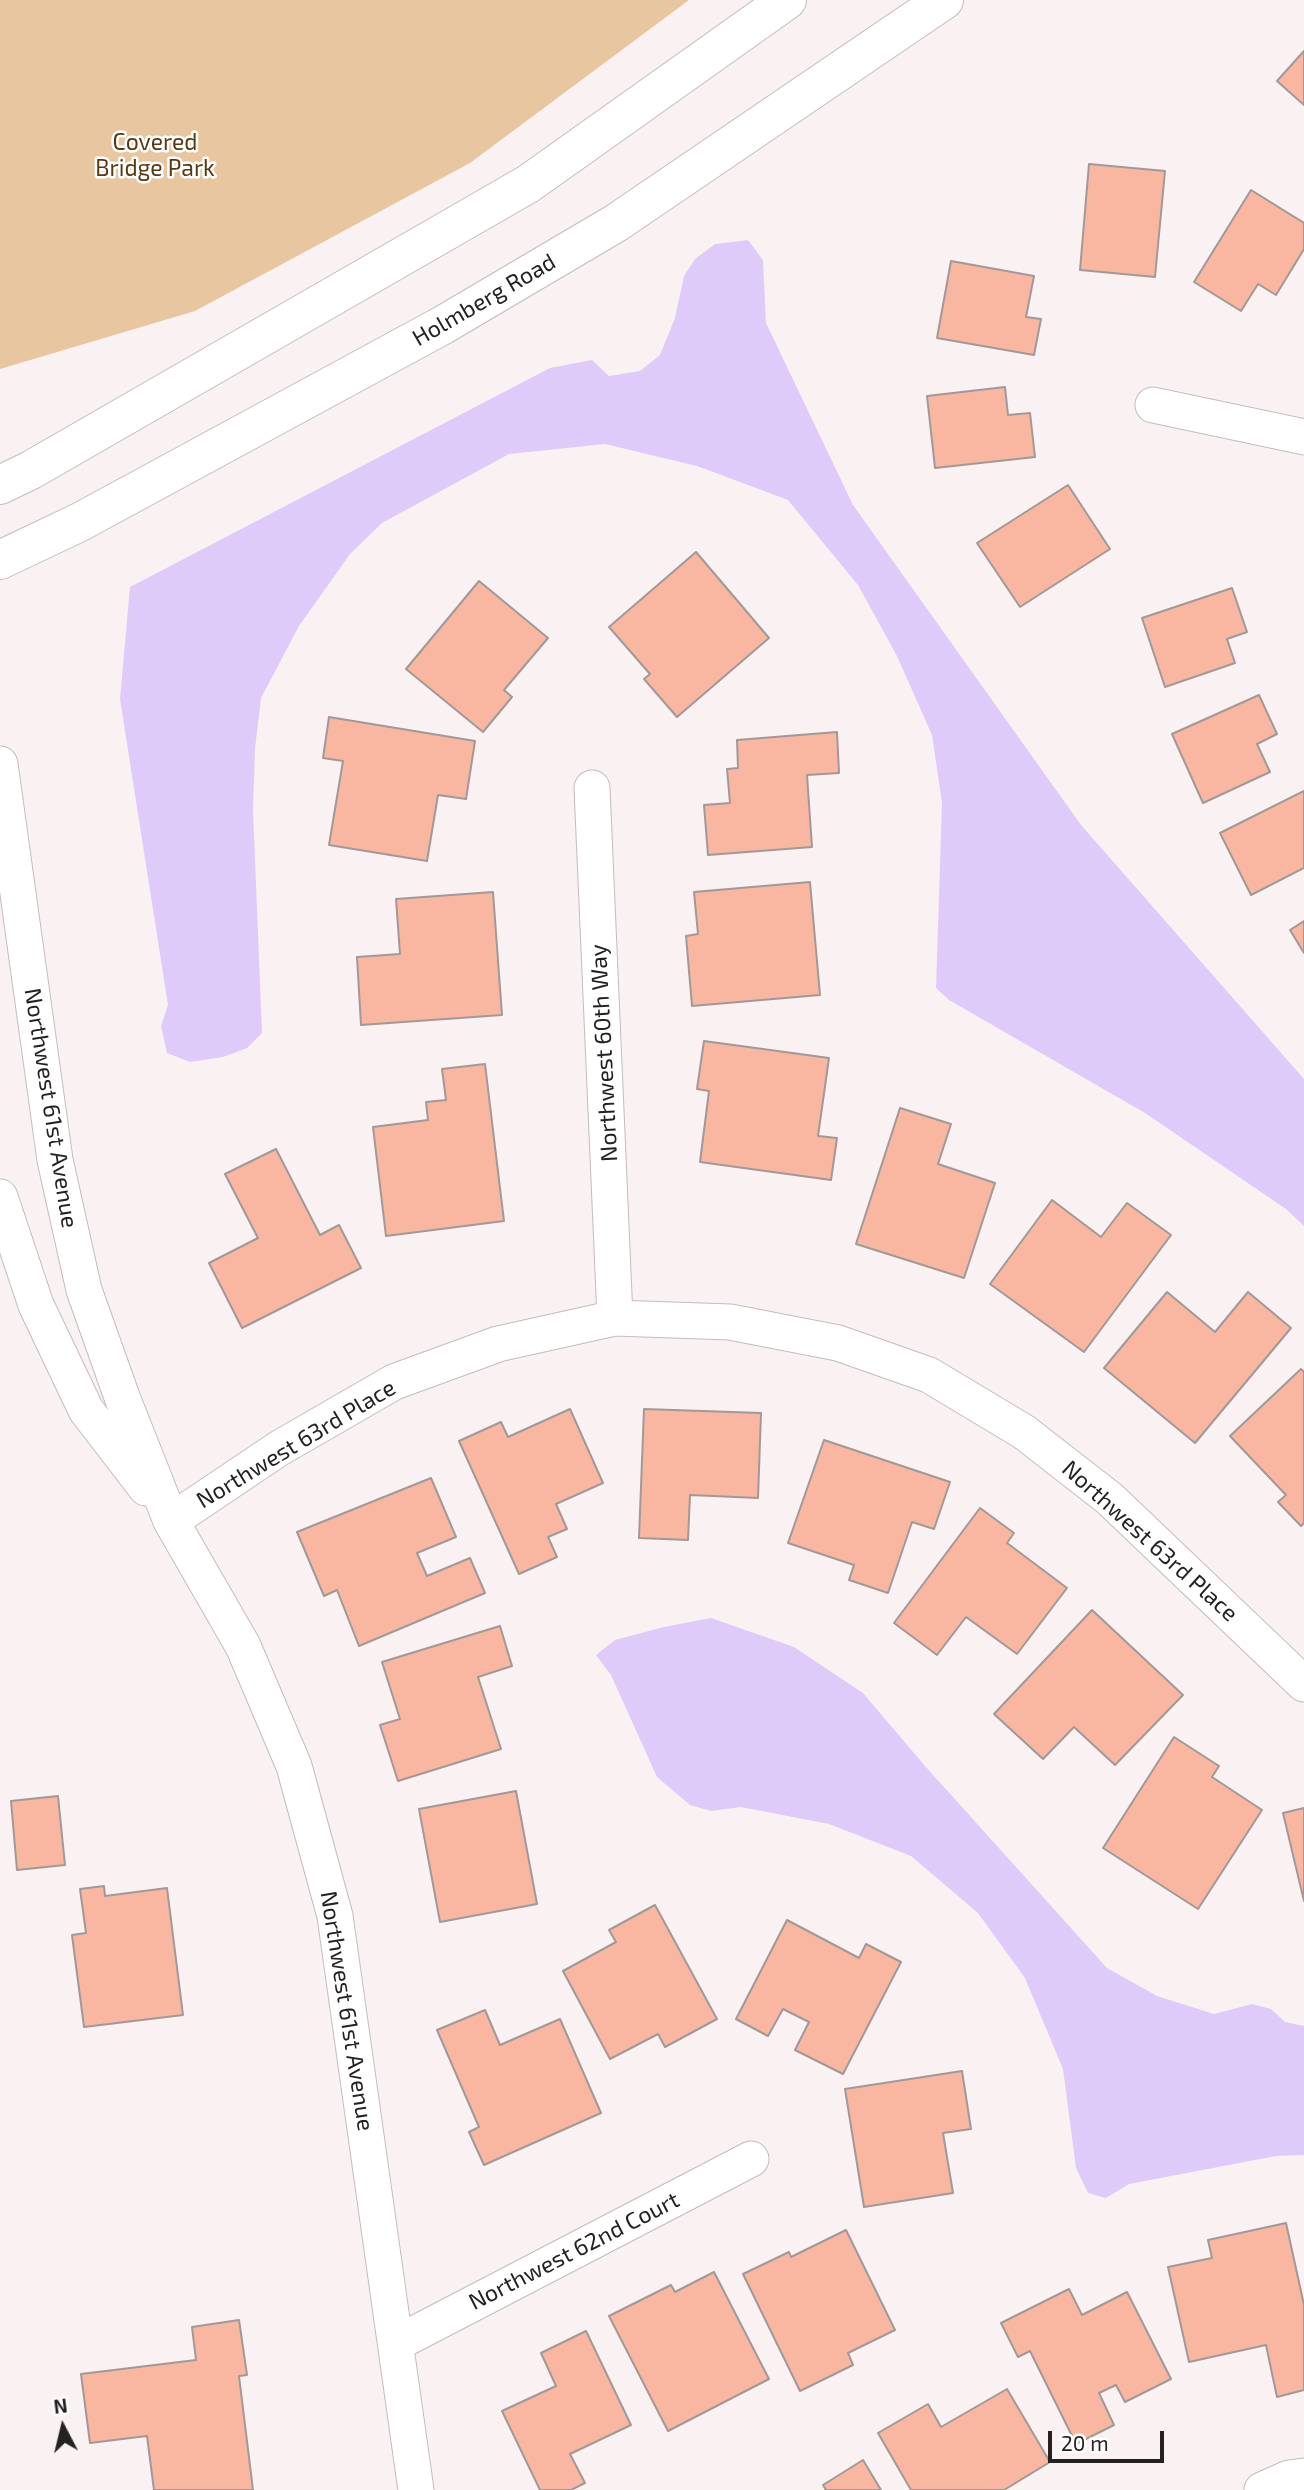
<!DOCTYPE html>
<html>
<head>
<meta charset="utf-8">
<style>
  body { margin:0 }
  #map { position:relative; width:1304px; height:2490px; overflow:hidden; background:#faf1f2; font-family:"Exo 2",sans-serif }
  canvas { display:block }
  .north { position:absolute; left:28px; top:2392px; width:70px; height:70px; -webkit-text-stroke:5px #fff; paint-order:stroke; rotate:353deg; font-size:19px; font-weight:700; line-height:28px; text-align:center; color:#242121 }
  .north::after { content:''; display:block; margin:auto; width:24px; height:32px; background:#242121; clip-path:polygon(50% 0,100% 100%,50% 72%,0 100%) }
  .scale { position:absolute; left:1048px; top:2431px; width:116px; height:32px; box-sizing:border-box; border:4px solid #242121; border-top:0; padding-left:9px; font-size:21px; line-height:24px; white-space:nowrap; color:#242121; -webkit-text-stroke:5px #fff; paint-order:stroke }
</style>
</head>
<body>
<div id="map">
<canvas width="1304" height="2490"></canvas>
<div class="north">N</div>
<div class="scale">20 m</div>
</div>
<script>
const c = document.querySelector('canvas').getContext('2d');
c.lineJoin = 'round';
function fill(path, color) { c.fillStyle = color; c.fill(path, 'evenodd'); }
function trace(path, color, width, dash) { c.strokeStyle = color; c.lineWidth = width; c.lineCap = dash ? 'butt' : 'round'; c.setLineDash(dash || []); c.stroke(path); }
function write(font, color, halo, rows, align = 'center') {
  c.font = font + ' "Exo 2",sans-serif'; c.lineWidth = 5; c.setLineDash([]); c.textBaseline = 'middle'; c.strokeStyle = halo; c.fillStyle = color; for (const [text, x, y, turn = 0] of rows) {
    c.save(); c.translate(x, y); c.rotate((+turn || 0) * Math.PI / 180); c.textAlign = isNaN(turn) ? turn : align; if (halo) c.strokeText(text, 0, 0); c.fillText(text, 0, 0); c.restore();
  }
}
fill(new Path2D(`
  M0,0H689L470,163L195,311L0,369Z`), '#e8c6a0');
fill(new Path2D(`
  M748,240L763,260L766,323L853,505L1081,825L1304,1079V1226L1286,1209L1145,1113L949,1000L936,988L942,803L932,735L897,656L858,585L788,500L697,466L605,444L509,454L382,523L350,554L299,626L261,698L255,748L253,810L262,1033L247,1048L223,1057L190,1062L167,1053L161,1026L168,1005L120,699L130,587L550,368L592,360L609,376L640,371L660,355L675,318L684,276L695,259L715,244Z
  M711,1618L794,1647L863,1693L925,1766L1107,1968L1157,1996L1214,2014L1252,2004L1271,2009L1285,2022L1304,2026V2155L1276,2156L1129,2184L1106,2198L1088,2193L1076,2168L1063,2069L1025,1978L978,1913L911,1856L829,1824L741,1807L711,1811L690,1805L657,1777L611,1675L596,1655L615,1640L664,1627Z`), '#decbfa');
const building = new Path2D(`
  M1304,51V105L1277,81Z
  M1089,164L1165,171L1155,277L1080,270Z
  M1251,190L1304,223V249L1276,295L1258,284L1241,311L1194,282Z
  M951,261L1034,276L1026,317L1041,319L1034,355L937,338Z
  M1005,387L1008,415L1030,413L1035,457L935,468L927,396Z
  M1068,485L1110,549L1020,607L977,543Z
  M696,552L769,638L677,717L644,679L650,674L609,627Z
  M479,581L548,638L504,690L512,697L483,732L406,669Z
  M1232,588L1247,632L1227,639L1235,663L1165,687L1142,618Z
  M1259,695L1277,734L1257,744L1270,772L1203,803L1172,734Z
  M329,717L475,741L466,799L438,795L427,861L329,845L343,761L323,758Z
  M837,732L839,773L807,775L812,847L708,855L704,805L730,803L727,769L738,768L737,740Z
  M1304,791V868L1251,895L1220,833Z
  M810,882L820,995L692,1006L686,936L698,934L694,892Z
  M493,892L502,1015L361,1025L357,957L400,954L396,899Z
  M1304,921V953L1290,930Z
  M704,1041L829,1058L818,1136L837,1138L831,1180L700,1162L709,1091L697,1089Z
  M485,1064L504,1221L386,1236L373,1127L428,1120L426,1102L446,1100L442,1069Z
  M900,1108L951,1124L938,1164L995,1183L964,1278L856,1244Z
  M276,1149L320,1235L339,1225L361,1268L242,1328L209,1263L258,1238L225,1174Z
  M1052,1200L1101,1237L1127,1203L1171,1235L1084,1352L990,1284Z
  M1167,1292L1215,1332L1248,1292L1291,1328L1195,1443L1104,1368Z
  M1301,1369L1304,1372V1523L1301,1526L1278,1502L1286,1495L1230,1436Z
  M570,1409L603,1483L556,1504L567,1529L548,1537L557,1557L519,1574L459,1441L501,1422L508,1437Z
  M644,1409L761,1413L758,1498L690,1495L688,1540L639,1538Z
  M824,1440L950,1482L934,1529L912,1522L888,1593L849,1580L854,1565L788,1543Z
  M431,1478L456,1537L417,1553L427,1576L470,1558L485,1593L359,1646L337,1590L324,1596L297,1532Z
  M980,1508L1014,1533L1007,1543L1067,1588L1017,1654L966,1617L937,1655L894,1623Z
  M1092,1610L1183,1695L1115,1765L1074,1727L1043,1759L994,1714Z
  M500,1626L512,1666L478,1677L501,1749L398,1781L380,1725L400,1719L382,1662Z
  M1174,1737L1219,1766L1212,1777L1262,1810L1198,1909L1103,1848Z
  M516,1791L537,1904L440,1922L419,1809Z
  M58,1796L65,1865L17,1870L11,1801Z
  M1304,1808V1901L1283,1813Z
  M104,1886L105,1896L167,1888L183,2015L84,2027L72,1935L86,1933L80,1889Z
  M655,1905L717,2019L665,2047L658,2034L610,2059L563,1971L616,1942L609,1930Z
  M787,1920L859,1958L866,1944L901,1962L843,2074L795,2050L809,2022L783,2009L768,2036L736,2019Z
  M485,2010L500,2045L560,2019L601,2113L484,2165L469,2132L479,2127L437,2030Z
  M962,2071L971,2129L943,2133L953,2193L864,2207L845,2089Z
  M1286,2223L1304,2305V2390L1277,2397L1266,2345L1189,2362L1168,2267L1212,2258L1208,2240Z
  M846,2230L895,2330L848,2353L853,2365L800,2391L743,2274L789,2252L791,2257Z
  M714,2272L769,2379L668,2431L609,2316L671,2285L675,2292Z
  M1069,2289L1082,2315L1127,2292L1171,2379L1125,2402L1116,2385L1099,2393L1114,2425L1076,2444L1030,2351L1018,2357L1001,2323Z
  M239,2320L247,2375L239,2376L253,2490H154L147,2436L90,2443L81,2374L196,2360L192,2327Z
  M586,2331L631,2425L570,2454L585,2483L571,2490H540L502,2411L556,2386L541,2353Z
  M1007,2389L1050,2462L1004,2490H911L878,2433L928,2404L941,2427Z
  M863,2460L881,2490H826L823,2485Z`);
fill(building, '#f9b7a2');
trace(building, '#a19997', 2);
const minor = new Path2D(`
  M1153,405L1304,437
  M0,764L55,1160L84,1290L122,1397L171,1521L243,1646L294,1766L335,1916L416,2490
  M592,788L615,1318
  M0,1197L36,1305L86,1410L146,1488
  M171,1521L278,1449L394,1382L498,1344L615,1318L730,1322L838,1343L929,1375L1024,1432L1110,1499L1304,1684
  M397,2343L751,2159
  M1262,2490L1289,2478L1304,2476`);
const tertiary = new Path2D(`
  M0,485L31,470L528,184L787,0
  M0,560L80,522L443,325L616,223L944,0`);
trace(minor, '#c4bbbc', 37);
trace(tertiary, '#c4bbbc', 40);
trace(minor, '#fff', 35);
trace(tertiary, '#fff', 38);
write('23px', '#573912', '#fff', [
  ["Covered",155,142],
  ["Bridge Park",155,168]
]);
write('23px', '#242121', '#fff', [
  ["Holmberg Road",484,300,-30],
  ["Northwest 60th Way",604,1053,-93],
  ["Northwest 61st Avenue",51,1108,81],
  ["Northwest 63rd Place",296,1444,-31],
  ["Northwest 63rd Place",1150,1541,42],
  ["Northwest 61st Avenue",347,2011,81],
  ["Northwest 62nd Court",574,2251,-27]
]);
</script>
</body>
</html>
